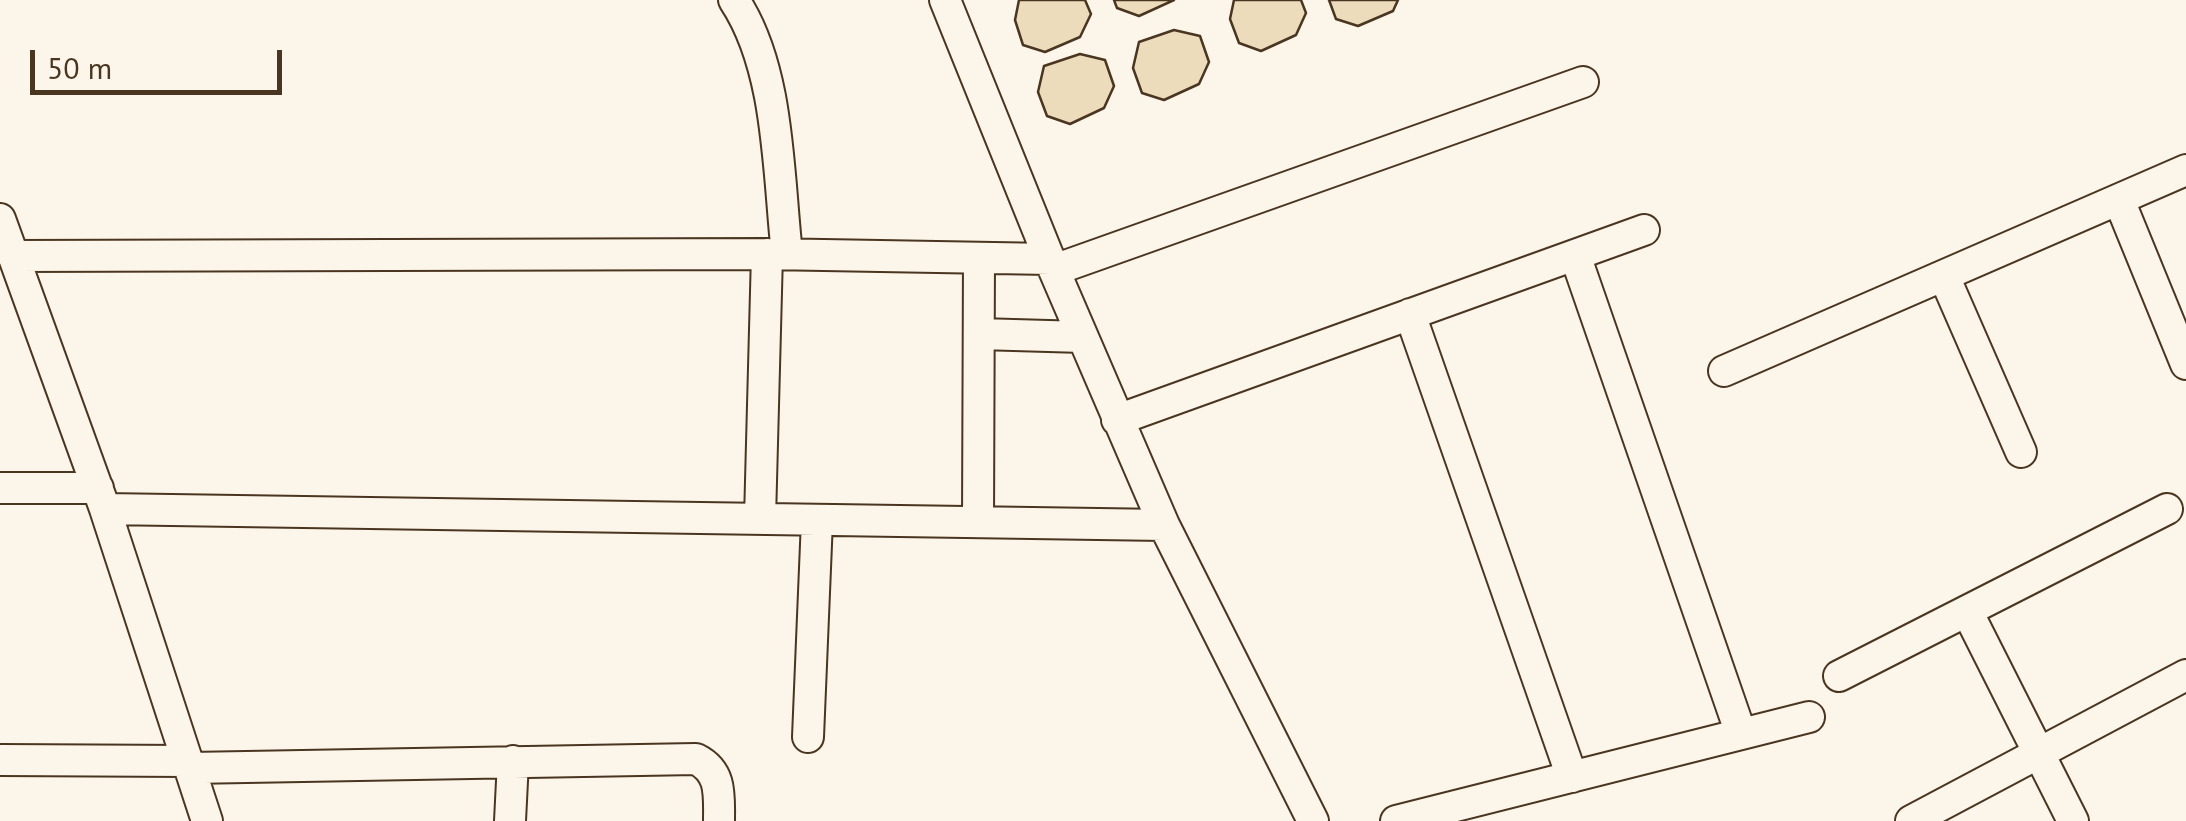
<!DOCTYPE html>
<html>
<head>
<meta charset="utf-8">
<style>
  body { margin:0 }
  #map { position:relative; width:2186px; height:821px; overflow:hidden; background:#fbf6e9; font-family:"PT Sans",sans-serif }
  canvas { display:block }
  .scale { position:absolute; left:30px; top:50px; width:252px; height:45px; box-sizing:border-box; border:5px solid #4a3520; border-top:0; padding-left:12px; font-size:30px; line-height:35px; white-space:nowrap; color:#4a3520; -webkit-text-stroke:8px #fbf6e9; paint-order:stroke }
</style>
</head>
<body>
<div id="map">
<canvas width="2186" height="821"></canvas>
<div class="scale">50 m</div>
</div>
<script>
const c = document.querySelector('canvas').getContext('2d');
c.lineJoin = 'round';
function fill(path, color) { c.fillStyle = color; c.fill(path, 'evenodd'); }
function trace(path, color, width, dash) { c.strokeStyle = color; c.lineWidth = width; c.lineCap = dash ? 'butt' : 'round'; c.setLineDash(dash || []); c.stroke(path); }
const building = new Path2D(`
  M1019,0H1085L1091,14L1080,37L1045,52L1023,45L1015,20Z
  M1114,0H1174L1139,16L1117,8Z
  M1234,0H1301L1306,13L1296,35L1261,51L1239,43L1230,19Z
  M1329,0H1398L1393,11L1358,26L1336,19Z
  M1174,30L1200,36L1209,62L1199,84L1164,100L1142,93L1133,68L1139,42Z
  M1080,54L1105,60L1114,86L1104,108L1070,124L1047,116L1038,92L1044,66Z`);
fill(building, '#ecdcbc');
trace(building, '#4a3520', 2.5);
const minor = new Path2D(`
  M734,0C780,69 778,174 787,254
  M945,0L1054,270L1164,525L1313,821
  M2119,200L2186,364
  M0,219L105,509L207,821
  M1575,255L1741,734
  M13,256L767,254L1050,259
  M1054,270L1583,82
  M1944,276L2021,452
  M1410,314L1572,777
  M979,334L1083,337
  M1724,371L2186,170
  M1117,420L1644,230
  M0,488H98
  M105,509L1164,525
  M760,519L767,254
  M978,522L979,258
  M1967,611L2073,821
  M1839,676L2167,509
  M808,737L817,520
  M0,760L188,761
  M190,768L696,759C722,772 719,795 719,821
  M510,821L513,761
  M1396,821L1809,717
  M1911,821L2186,675`);
trace(minor, '#4a3520', 34);
trace(minor, '#fbf6e9', 30);
</script>
</body>
</html>
